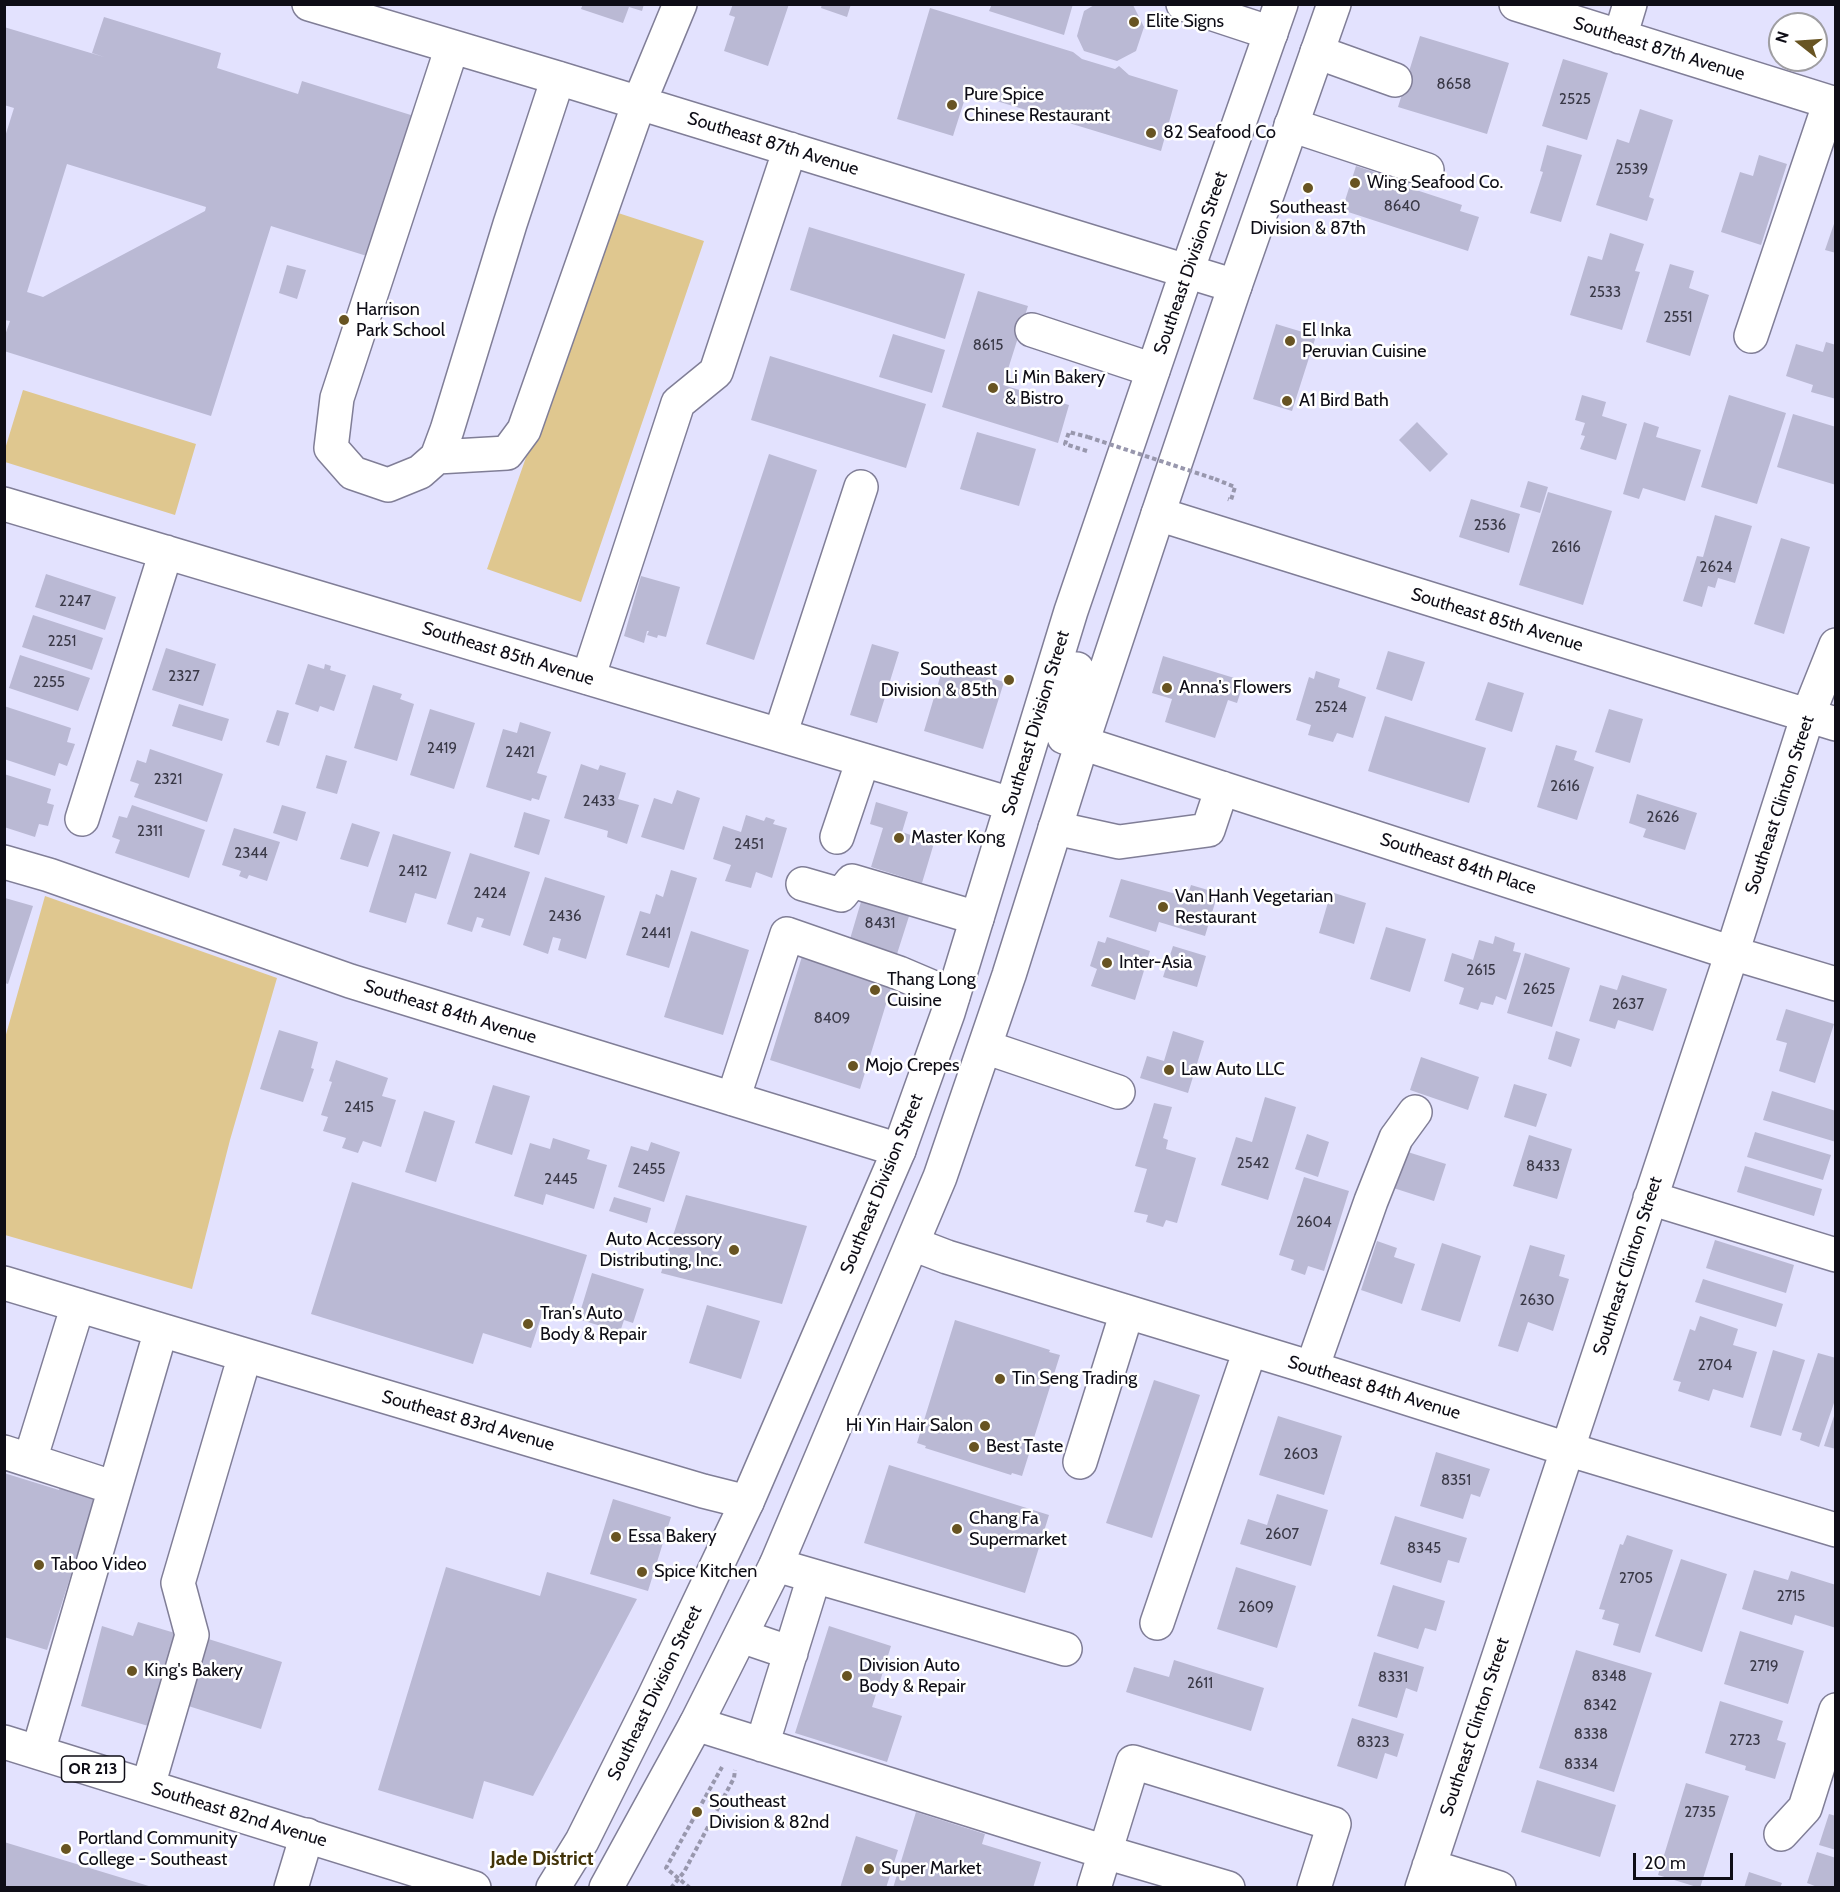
<!DOCTYPE html>
<html>
<head>
<meta charset="utf-8">
<style>
  body { margin:0 }
  #map { position:relative; width:1840px; height:1892px; overflow:hidden; background:#e3e2fe; font-family:Cabin,sans-serif }
  canvas { display:block }
  .frame { position:absolute; inset:0; border:6px solid #0e0d16; pointer-events:none }
  .north { position:absolute; left:1768px; top:12px; width:60px; height:60px; box-sizing:border-box; background:#fff; border:2px solid #9f9ea2; border-radius:50%; rotate:287deg; font-size:16px; font-weight:700; line-height:24px; text-align:center; color:#0e0d16 }
  .north::after { content:''; display:block; margin:auto; width:21px; height:27px; background:#685422; clip-path:polygon(50% 0,100% 100%,50% 72%,0 100%) }
  .scale { position:absolute; left:1633px; top:1853px; width:100px; height:27px; box-sizing:border-box; border:3px solid #0e0d16; border-top:0; padding-left:8px; font-size:18px; line-height:21px; white-space:nowrap; color:#0e0d16; -webkit-text-stroke:4px #fff; paint-order:stroke }
</style>
</head>
<body>
<div id="map">
<canvas width="1840" height="1892"></canvas>
<div class="frame"></div>
<div class="north">N</div>
<div class="scale">20 m</div>
</div>
<script>
const c = document.querySelector('canvas').getContext('2d');
c.lineJoin = 'round';
function fill(path, color) { c.fillStyle = color; c.fill(path, 'evenodd'); }
function trace(path, color, width, dash) { c.strokeStyle = color; c.lineWidth = width; c.lineCap = dash ? 'butt' : 'round'; c.setLineDash(dash || []); c.stroke(path); }
function write(font, color, halo, rows, align = 'center') {
  c.font = font + ' Cabin,sans-serif'; c.lineWidth = 5; c.setLineDash([]); c.textBaseline = 'middle'; c.strokeStyle = halo; c.fillStyle = color; for (const [text, x, y, turn = 0] of rows) {
    c.save(); c.translate(x, y); c.rotate((+turn || 0) * Math.PI / 180); c.textAlign = isNaN(turn) ? turn : align; if (halo) c.strokeText(text, 0, 0); c.fillText(text, 0, 0); c.restore();
  }
}
fill(new Path2D(`
  M612,211L704,241L581,602L487,569Z
  M23,390L196,444L175,515L5,462V449Z
  M45,896L277,978L230,1140L192,1289L5,1235V1038Z`), '#dfc78f');
fill(new Path2D(`
  M583,4H644L642,11L629,7L623,23L581,9Z
  M733,4H789L768,66L724,51L735,17L729,15Z
  M822,4H851L847,17L821,8Z
  M992,4H1073L1064,35L989,11Z
  M1096,4L1133,5L1144,27L1136,51L1117,61L1084,51L1077,36L1084,11Z
  M930,8L1073,52L1082,59L1115,69L1119,66L1129,75L1178,90L1161,151L967,92L953,136L897,119Z
  M104,17L221,53L217,68L298,94L302,81L414,116L370,257L271,226L211,416L4,351V338L10,321L4,320V140L14,108L4,105V27L104,57L92,53ZM67,164L206,207L205,211L43,297L27,292Z
  M1420,36L1509,63L1487,134L1398,107Z
  M1563,59L1608,73L1587,140L1542,126Z
  M1640,109L1673,120L1649,197L1654,199L1647,221L1596,205L1617,139L1629,143Z
  M1547,145L1582,155L1561,222L1530,213L1543,172L1540,171Z
  M1759,155L1787,164L1761,245L1721,232L1740,172L1753,176Z
  M1356,166L1409,183L1407,187L1462,205L1460,211L1479,217L1468,251L1342,210Z
  M1836,218V253L1825,250Z
  M809,227L965,274L945,339L790,290Z
  M1610,233L1644,244L1635,271L1640,272L1622,330L1570,315L1588,256L1602,260Z
  M1670,264L1694,271L1689,288L1709,295L1690,356L1646,342Z
  M287,265L306,270L297,299L279,293Z
  M978,291L1028,306L1003,385L1069,405L1058,443L942,407Z
  M1276,324L1316,336L1292,411L1253,399Z
  M893,334L945,350L932,393L879,377Z
  M1826,342L1836,345V399L1811,392L1813,385L1786,376L1796,344L1823,352Z
  M770,356L926,404L906,468L751,420Z
  M1582,395L1606,402L1602,416L1627,424L1616,460L1580,449L1585,436L1581,435L1585,423L1575,420Z
  M1729,395L1786,413L1757,504L1701,487Z
  M1793,414L1836,427V485L1777,467Z
  M1417,422L1448,454L1430,472L1399,440Z
  M1644,422L1659,427L1656,437L1701,450L1685,501L1643,488L1639,499L1623,494Z
  M977,432L1036,449L1019,506L960,489Z
  M769,454L817,470L754,660L706,644Z
  M1528,481L1548,487L1540,513L1520,507Z
  M1548,492L1612,511L1583,605L1519,585Z
  M1471,499L1520,514L1509,553L1459,537Z
  M1715,515L1752,526L1735,583L1718,578L1715,588L1708,586L1702,607L1683,601L1697,556L1703,557Z
  M1781,538L1810,547L1784,634L1754,624Z
  M46,574L116,597L105,630L35,607Z
  M641,576L680,587L666,637L658,635L657,638L647,635L649,631H647L644,643L624,636Z
  M33,615L103,638L92,670L22,647Z
  M872,644L899,652L877,723L850,715Z
  M166,648L216,664L203,706L152,690Z
  M1388,651L1425,662L1412,701L1376,689Z
  M20,655L90,678L78,711L9,688Z
  M1163,656L1244,681L1237,703L1228,700L1215,738L1165,722L1172,699L1152,693Z
  M308,664L324,669L325,664L331,666L330,670L346,675L334,711L320,706L318,712L295,704Z
  M944,664L1004,682L983,749L924,731Z
  M1316,671L1340,679L1338,687L1366,697L1353,738L1337,733L1333,742L1308,735L1311,725L1296,720L1309,677L1314,679Z
  M1488,682L1524,693L1512,732L1475,720Z
  M373,685L402,694L400,699L414,704L397,761L354,748Z
  M179,704L229,719L222,741L172,726Z
  M4,706L71,728L67,742L75,744L67,766L59,763L55,776L4,759Z
  M430,709L475,723L454,789L410,775Z
  M1609,709L1643,719L1630,763L1595,752Z
  M277,710L289,713L279,746L266,742Z
  M1385,716L1486,748L1469,803L1368,771Z
  M520,722L551,732L537,773L547,776L539,800L532,798L531,801L486,787L503,729L517,733Z
  M1556,745L1577,751L1574,760L1594,767L1577,820L1537,807Z
  M150,749L223,774L207,822L134,797L139,784L130,781L137,760L146,763Z
  M326,755L347,761L337,794L316,788Z
  M581,764L598,770L600,765L626,773L618,799L639,805L627,844L607,837L608,831L564,818Z
  M4,774L51,789L47,803L54,805L48,826L39,824L35,837L4,827Z
  M677,790L700,798L684,850L641,837L654,798L672,804Z
  M1637,794L1697,813L1685,850L1643,837L1646,829L1629,823Z
  M876,802L908,812L902,832L934,843L922,883L871,867L883,828L870,824Z
  M132,805L205,830L189,878L115,853L120,840L112,837L119,816L127,818Z
  M282,805L306,812L297,841L273,833Z
  M524,812L550,820L539,855L514,847Z
  M746,815L764,821L766,817L775,820L773,824L787,828L772,878L756,872L751,888L725,881L731,865L713,859L723,826L741,832Z
  M352,823L380,832L368,867L340,859Z
  M234,828L280,842L267,881L249,875L247,879L239,876L241,871L222,865Z
  M393,834L451,852L436,899L415,893L406,923L369,912Z
  M470,853L530,872L510,936L481,927L484,919L477,917L472,932L447,924Z
  M671,870L697,878L669,968L626,955L640,911L650,914L656,894L663,897Z
  M545,877L605,896L586,959L558,950L561,939L553,937L548,954L523,945Z
  M1121,879L1187,897L1191,885L1218,893L1205,936L1159,922L1156,932L1109,917Z
  M1331,892L1366,903L1354,944L1319,933Z
  M863,895L911,910L897,954L850,939Z
  M5,898L33,906L8,984L5,983Z
  M1386,927L1426,939L1410,992L1370,979Z
  M691,931L749,950L723,1035L664,1017Z
  M1495,936L1515,943L1513,951L1521,953L1506,1000L1496,996L1493,1005L1481,1002L1478,1010L1459,1004L1464,988L1444,981L1452,953L1473,960L1479,940L1493,944Z
  M1107,937L1150,951L1135,1000L1091,986L1097,969L1090,966L1098,941L1105,943Z
  M1173,946L1206,956L1197,987L1163,977Z
  M804,950L894,978L860,1089L770,1060Z
  M1525,953L1570,968L1552,1027L1507,1013Z
  M1622,975L1667,989L1653,1031L1618,1020L1615,1029L1589,1021L1600,985L1617,990Z
  M1786,1009L1834,1024L1815,1083L1779,1071L1787,1043L1776,1040Z
  M279,1030L318,1042L311,1068L314,1069L303,1102L260,1089Z
  M1173,1031L1204,1041L1188,1093L1140,1078L1147,1056L1164,1061Z
  M1556,1031L1580,1039L1571,1067L1548,1059Z
  M1421,1057L1479,1077L1468,1110L1410,1090Z
  M336,1060L388,1078L382,1096L396,1100L381,1147L363,1141L358,1153L342,1148L346,1138L323,1131L328,1117L321,1115L332,1082L329,1081Z
  M1514,1084L1547,1094L1536,1127L1504,1117Z
  M493,1085L530,1096L512,1155L475,1143Z
  M1772,1091L1836,1111V1142L1763,1120Z
  M1265,1097L1296,1107L1268,1200L1221,1185L1236,1137L1252,1142Z
  M1154,1103L1172,1107L1163,1138L1168,1140L1166,1149L1196,1158L1177,1223L1166,1220L1163,1227L1146,1222L1148,1215L1134,1212L1147,1169L1135,1166Z
  M424,1111L455,1121L436,1182L405,1172Z
  M1755,1132L1831,1155L1823,1180L1747,1157Z
  M1307,1134L1329,1142L1318,1177L1295,1169Z
  M1529,1135L1572,1149L1557,1199L1513,1186Z
  M553,1138L590,1150L587,1159L607,1165L594,1209L546,1194L543,1205L514,1196L530,1143L550,1149Z
  M651,1142L680,1152L664,1202L618,1187L631,1146L648,1151Z
  M1395,1148L1446,1164L1434,1201L1384,1185Z
  M1745,1166L1822,1189L1814,1216L1737,1192Z
  M1304,1177L1349,1191L1324,1271L1308,1266L1305,1275L1291,1270L1294,1260L1279,1255Z
  M352,1182L587,1255L569,1313L545,1305L531,1348L483,1333L473,1364L311,1314Z
  M686,1195L807,1226L782,1304L661,1273Z
  M614,1197L651,1208L647,1223L609,1211Z
  M1715,1240L1794,1265L1786,1293L1706,1268Z
  M1377,1241L1397,1248L1394,1257L1415,1264L1402,1304L1361,1290Z
  M1442,1243L1481,1256L1460,1322L1421,1310Z
  M1530,1245L1565,1255L1559,1276L1569,1279L1553,1331L1528,1322L1518,1352L1498,1346Z
  M592,1273L644,1289L633,1323L624,1320L620,1332L578,1319Z
  M1703,1279L1783,1304L1776,1327L1695,1302Z
  M707,1305L760,1321L741,1379L689,1363Z
  M1700,1316L1738,1329L1733,1345L1757,1352L1743,1398L1713,1389L1709,1401L1678,1391L1681,1382L1673,1380L1690,1329L1695,1331Z
  M955,1320L1050,1350L1049,1352L1060,1355L1022,1476L1012,1473L1011,1475L925,1448L926,1446L917,1443Z
  M1773,1350L1805,1360L1781,1436L1750,1427Z
  M1818,1353L1836,1358V1397L1819,1447L1800,1440L1802,1433L1792,1430Z
  M1154,1380L1200,1395L1152,1538L1106,1523Z
  M1835,1413H1836V1449L1824,1446Z
  M1278,1416L1342,1436L1324,1495L1259,1475Z
  M1436,1452L1490,1469L1480,1497L1471,1494L1463,1519L1420,1506Z
  M889,1465L1049,1515L1025,1593L864,1543Z
  M4,1473L59,1490L61,1482L97,1493L47,1650L4,1637Z
  M1277,1494L1328,1510L1311,1566L1240,1544L1248,1519L1267,1525Z
  M613,1499L671,1517L648,1591L590,1574Z
  M1395,1516L1467,1538L1459,1563L1448,1560L1441,1583L1380,1564Z
  M1627,1535L1673,1550L1640,1653L1613,1645L1619,1624L1602,1619L1605,1610L1599,1609L1620,1544L1623,1545Z
  M1681,1559L1727,1574L1702,1652L1655,1636Z
  M446,1567L540,1596L547,1572L637,1599L533,1796L484,1781L473,1819L378,1790Z
  M1236,1567L1296,1586L1277,1648L1217,1629Z
  M1754,1570L1788,1580L1791,1571L1836,1585V1628L1795,1615L1792,1625L1742,1609Z
  M1393,1585L1445,1601L1436,1631L1425,1628L1418,1649L1377,1636Z
  M138,1622L185,1636L155,1728L81,1706L102,1626L133,1636Z
  M829,1626L891,1646L872,1707L902,1716L887,1762L795,1733Z
  M1740,1631L1804,1651L1788,1704L1724,1684Z
  M202,1637L282,1662L261,1729L182,1704Z
  M1576,1650L1652,1673L1614,1792L1539,1768Z
  M1374,1652L1424,1667L1417,1692L1406,1688L1397,1718L1358,1706Z
  M1174,1660L1264,1688L1251,1731L1126,1692L1134,1667L1169,1677Z
  M1720,1701L1783,1721L1777,1740L1786,1743L1775,1779L1745,1770L1746,1766L1705,1753Z
  M1352,1718L1404,1734L1397,1757L1385,1753L1377,1779L1337,1766Z
  M1537,1780L1616,1805L1600,1857L1521,1832Z
  M1686,1783L1729,1796L1700,1888L1658,1875Z
  M916,1812L985,1834L982,1844L1041,1862L1033,1888H893Z
  M1829,1814L1836,1816V1850L1819,1845Z
  M856,1836L898,1850L886,1888H840Z
  M4,1842L152,1887V1888H4Z
  M1817,1852L1836,1858V1888H1820L1807,1883Z
  M1749,1872L1782,1883L1780,1888H1744Z`), '#bab9d4');
const minor = new Path2D(`
  M309,4L558,78L1235,286
  M1183,4L1271,33
  M1516,4L1836,104
  M1620,37L1630,4
  M452,47L337,398L331,448L353,473L388,485L420,472L437,457L447,430L510,224L558,78
  M1317,52L1395,80
  M1291,125L1427,170
  M1032,330L1153,370
  M1751,336L1830,102
  M437,457L507,453L524,430L639,103L680,4
  M4,504L1011,804
  M1158,514L1536,632L1836,724
  M588,678L678,403L716,372L790,149
  M780,735L861,487
  M1082,743L1732,953L1836,984
  M82,819L166,552
  M1055,828L1119,842L1208,830L1222,788
  M837,837L863,760
  M4,862L49,875L350,981L899,1150
  M803,884L841,895L852,881L977,918
  M985,1047L1118,1092
  M733,1099L787,934L899,973L953,996
  M1650,1198L1836,1255
  M913,1244L947,1257L1312,1368L1567,1449L1836,1530
  M4,1283L161,1330
  M1312,1368L1371,1201L1396,1138L1415,1112
  M4,1452L115,1488
  M30,1460L78,1305
  M1080,1462L1127,1312
  M776,1565L1065,1649
  M1157,1623L1250,1350
  M741,1636L791,1653
  M696,1724L1105,1852L1228,1888
  M762,1745L814,1577
  M38,1752L161,1330L703,1491L747,1502
  M148,1786L192,1635L178,1583L245,1355
  M1781,1834L1805,1808L1836,1710
  M1429,1866L1499,1888
  M291,1888L307,1835
  M1094,1888L1133,1762L1334,1824L1314,1888
  M1422,1888L1732,953L1808,715L1836,645`);
const major = new Path2D(`
  M1077,669C1070,689 1057,716 1064,737L1082,743
  M4,1742L474,1888
  M553,1888L582,1841L654,1697L747,1502L899,1150L948,1013L1071,611L1187,271L1281,4
  M606,1888L696,1724L776,1565L940,1177L1009,975L1082,743L1158,514L1235,286L1334,4`);
trace(minor, '#807e97', 36);
trace(major, '#807e97', 36);
trace(new Path2D(`
  M1087,451L1065,444L1069,432L1088,437
  M1215,479L1235,487L1231,500L1228,499
  M671,1888L684,1872L734,1778L735,1770
  M690,1888L666,1868L722,1767`), '#9897ad', 4, [4.5, 3]);
trace(minor, '#fff', 33);
trace(major, '#fff', 33);
trace(new Path2D(`
  M1088,437L1215,479`), '#9897ad', 4, [4.5, 3]);
for (const [x, y, r, color] of [
  [1134,22,6,"#685422"],
  [952,105,6,"#685422"],
  [1151,133,6,"#685422"],
  [1355,183,6,"#685422"],
  [1308,188,6,"#685422"],
  [344,320,6,"#685422"],
  [1290,341,6,"#685422"],
  [993,388,6,"#685422"],
  [1287,401,6,"#685422"],
  [1009,680,6,"#685422"],
  [1167,688,6,"#685422"],
  [899,838,6,"#685422"],
  [1163,907,6,"#685422"],
  [1107,963,6,"#685422"],
  [875,990,6,"#685422"],
  [853,1066,6,"#685422"],
  [1169,1070,6,"#685422"],
  [734,1250,6,"#685422"],
  [528,1324,6,"#685422"],
  [1000,1379,6,"#685422"],
  [985,1426,6,"#685422"],
  [974,1447,6,"#685422"],
  [957,1529,6,"#685422"],
  [616,1537,6,"#685422"],
  [39,1565,6,"#685422"],
  [642,1572,6,"#685422"],
  [132,1671,6,"#685422"],
  [847,1676,6,"#685422"],
  [697,1812,6,"#685422"],
  [66,1849,6,"#685422"],
  [869,1869,6,"#685422"]
]) { const dot = new Path2D(); dot.arc(x, y, r, 0, 2 * Math.PI); c.fillStyle = color; c.fill(dot); trace(dot, '#fff', 2); }
write('15px', '#393846', null, [
  ["8658",1454,85],
  ["2525",1575,100],
  ["2539",1632,170],
  ["8640",1402,207],
  ["2533",1605,293],
  ["2551",1678,318],
  ["8615",988,346],
  ["2536",1490,526],
  ["2616",1566,548],
  ["2624",1716,568],
  ["2247",75,602],
  ["2251",62,642],
  ["2327",184,677],
  ["2255",49,683],
  ["2524",1331,708],
  ["2419",442,749],
  ["2421",520,753],
  ["2321",168,780],
  ["2616",1565,787],
  ["2433",599,802],
  ["2626",1663,818],
  ["2311",150,832],
  ["2451",749,845],
  ["2344",251,854],
  ["2412",413,872],
  ["2424",490,894],
  ["2436",565,917],
  ["8431",880,924],
  ["2441",656,934],
  ["2615",1481,971],
  ["2625",1539,990],
  ["2637",1628,1005],
  ["8409",832,1019],
  ["2415",359,1108],
  ["2542",1253,1164],
  ["8433",1543,1167],
  ["2455",649,1170],
  ["2445",561,1180],
  ["2604",1314,1223],
  ["2630",1537,1301],
  ["2704",1715,1366],
  ["2603",1301,1455],
  ["8351",1456,1481],
  ["2607",1282,1535],
  ["8345",1424,1549],
  ["2705",1636,1579],
  ["2715",1791,1597],
  ["2609",1256,1608],
  ["2719",1764,1667],
  ["8348",1609,1677],
  ["8331",1393,1678],
  ["2611",1200,1684],
  ["8342",1600,1706],
  ["8338",1591,1735],
  ["2723",1745,1741],
  ["8323",1373,1743],
  ["8334",1581,1765],
  ["2735",1700,1813]
]);
for (const [x, y, w] of [
  [93,1769,63]
]) { const box = new Path2D(); box.roundRect(x - w / 2, y - 13, w, 26, 4.5); c.fillStyle = '#fff'; c.fill(box); trace(box, '#0e0d16', 1.5); }
write('bold 16px', '#0e0d16', null, [
  ["OR 213",93,1769]
]);
write('18px', '#0e0d16', '#fff', [
  ["Elite Signs",1146,22],
  ["Pure Spice",964,95],
  ["Chinese Restaurant",964,116],
  ["82 Seafood Co",1163,133],
  ["Wing Seafood Co.",1367,183],
  ["Southeast",1308,208,"center"],
  ["Division & 87th",1308,229,"center"],
  ["Harrison",356,310],
  ["Park School",356,331],
  ["El Inka",1302,331],
  ["Peruvian Cuisine",1302,352],
  ["Li Min Bakery",1005,378],
  ["& Bistro",1005,399],
  ["A1 Bird Bath",1299,401],
  ["Southeast",997,670,"right"],
  ["Division & 85th",997,691,"right"],
  ["Anna's Flowers",1179,688],
  ["Master Kong",911,838],
  ["Van Hanh Vegetarian",1175,897],
  ["Restaurant",1175,918],
  ["Inter-Asia",1119,963],
  ["Thang Long",887,980],
  ["Cuisine",887,1001],
  ["Mojo Crepes",865,1066],
  ["Law Auto LLC",1181,1070],
  ["Auto Accessory",722,1240,"right"],
  ["Distributing, Inc.",722,1261,"right"],
  ["Tran's Auto",540,1314],
  ["Body & Repair",540,1335],
  ["Tin Seng Trading",1012,1379],
  ["Hi Yin Hair Salon",973,1426,"right"],
  ["Best Taste",986,1447],
  ["Chang Fa",969,1519],
  ["Supermarket",969,1540],
  ["Essa Bakery",628,1537],
  ["Taboo Video",51,1565],
  ["Spice Kitchen",654,1572],
  ["Division Auto",859,1666],
  ["Body & Repair",859,1687],
  ["King's Bakery",144,1671],
  ["Southeast",709,1802],
  ["Division & 82nd",709,1823],
  ["Portland Community",78,1839],
  ["College - Southeast",78,1860],
  ["Super Market",881,1869]
], 'left');
write('18px', '#0e0d16', '#fff', [
  ["Southeast 87th Avenue",1659,49,17],
  ["Southeast 87th Avenue",773,144,17],
  ["Southeast Division Street",1191,263,-71],
  ["Southeast 85th Avenue",1497,620,17],
  ["Southeast 85th Avenue",508,654,17],
  ["Southeast Division Street",1036,723,-73],
  ["Southeast Clinton Street",1780,805,-72],
  ["Southeast 84th Place",1458,864,18],
  ["Southeast 84th Avenue",450,1012,17],
  ["Southeast Division Street",882,1184,-68],
  ["Southeast Clinton Street",1628,1266,-72],
  ["Southeast 84th Avenue",1374,1388,17],
  ["Southeast 83rd Avenue",468,1421,16],
  ["Southeast Division Street",655,1693,-64],
  ["Southeast Clinton Street",1475,1727,-72],
  ["Southeast 82nd Avenue",239,1815,17]
]);
write('bold 20px', '#423309', '#fff', [
  ["Jade District",542,1859]
]);
</script>
</body>
</html>
